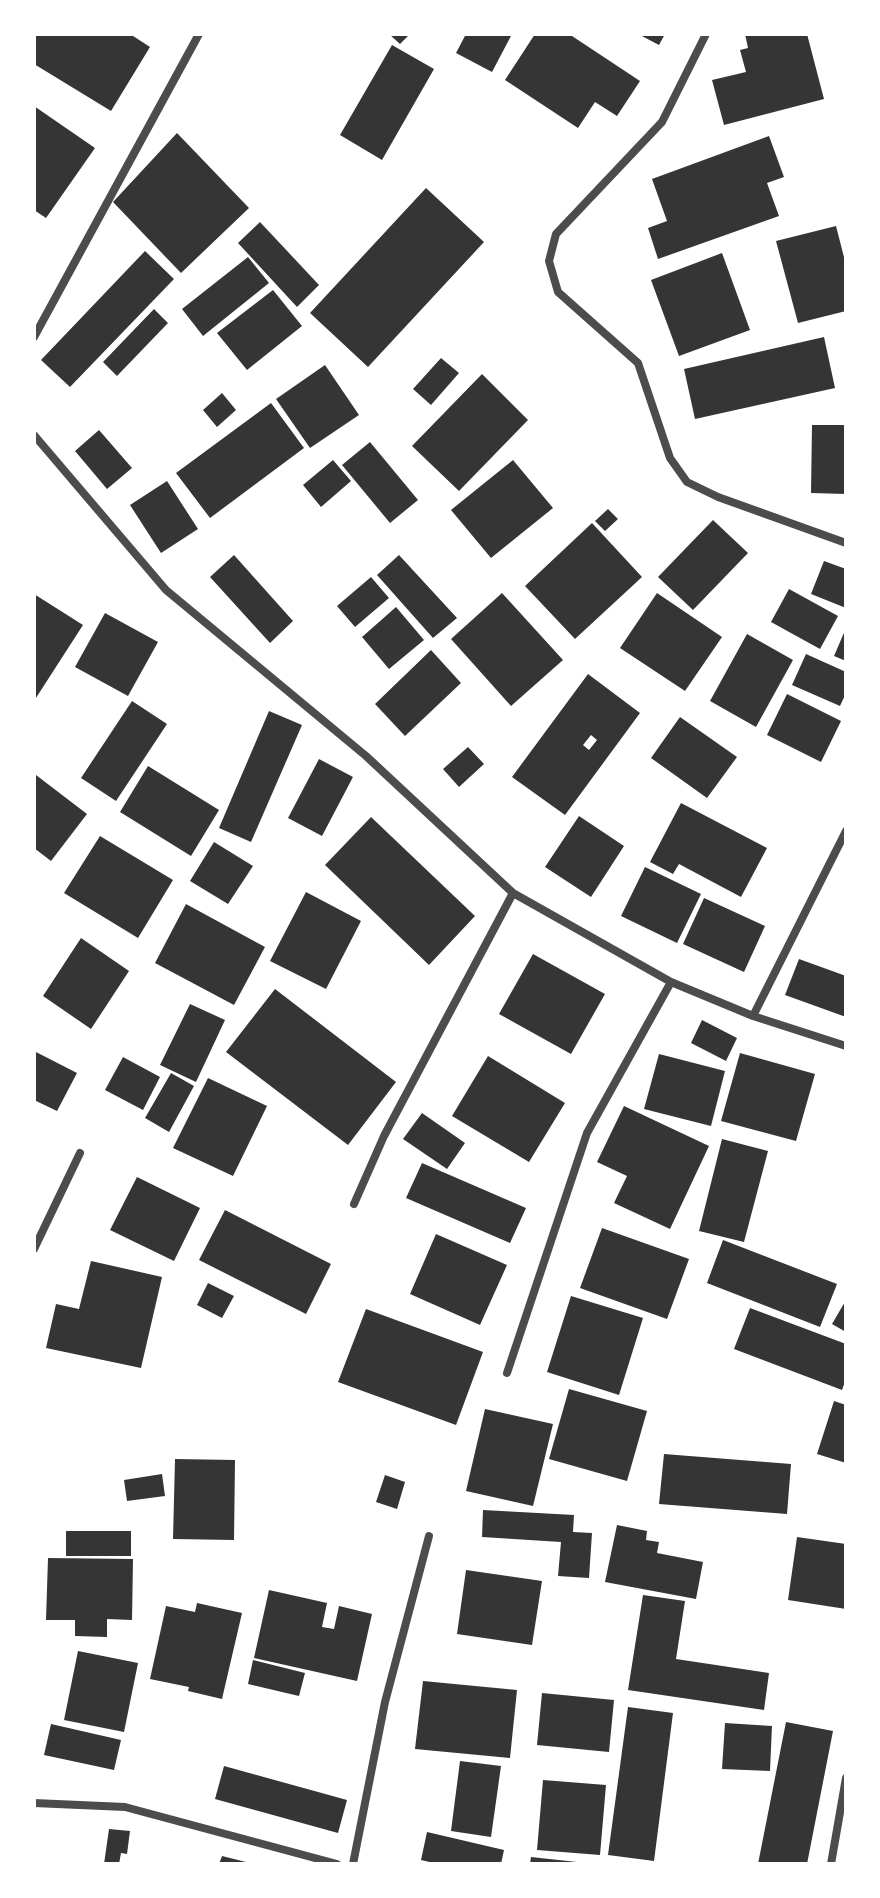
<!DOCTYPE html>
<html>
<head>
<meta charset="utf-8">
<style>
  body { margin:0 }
  #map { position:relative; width:880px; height:1898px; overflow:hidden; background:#fff; font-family:Figtree,sans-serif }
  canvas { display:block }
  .frame { position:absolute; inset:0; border:36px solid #fff; pointer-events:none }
</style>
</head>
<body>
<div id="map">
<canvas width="880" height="1898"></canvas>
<div class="frame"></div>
</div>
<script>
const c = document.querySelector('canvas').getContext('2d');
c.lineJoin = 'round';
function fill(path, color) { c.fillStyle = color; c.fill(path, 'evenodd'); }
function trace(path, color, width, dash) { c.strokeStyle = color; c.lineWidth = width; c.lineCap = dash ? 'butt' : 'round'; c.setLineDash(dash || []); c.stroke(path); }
fill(new Path2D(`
  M34,34H130L150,47L111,111L34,64Z
  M389,34H410L400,44Z
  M466,34H512L492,72L456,53Z
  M535,34H569L640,81L617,116L595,102L578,128L505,80Z
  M638,34H665L659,45Z
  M745,34H807L824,99L724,125L712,80L746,72L740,50L748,48Z
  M392,45L434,69L382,160L340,135Z
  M34,106L95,148L46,218L34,210Z
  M177,133L249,208L181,273L113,202Z
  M769,136L784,177L767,183L779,216L658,259L648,228L667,221L652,179Z
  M426,188L484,242L368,367L310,313Z
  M260,222L319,285L297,307L238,243Z
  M836,226L846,265V311L798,323L776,241Z
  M145,251L174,279L70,387L41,360Z
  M722,253L750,330L679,356L651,280Z
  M248,257L269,283L203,336L182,309Z
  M273,290L302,326L247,370L217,333Z
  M154,309L168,323L117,376L103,362Z
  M824,337L835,388L695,419L684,369Z
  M441,358L459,373L431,405L413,389Z
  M325,365L359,415L310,448L276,399Z
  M482,374L528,420L459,491L412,446Z
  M222,393L236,410L217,427L203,410Z
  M271,403L304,448L210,518L176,473Z
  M812,425H846V494L811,493Z
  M99,430L132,468L107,489L75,451Z
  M370,442L418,500L390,523L342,465Z
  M333,460L351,481L321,507L303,485Z
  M513,460L553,508L491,558L451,510Z
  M167,481L198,529L161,553L130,505Z
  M608,509L618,519L605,531L595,521Z
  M713,520L748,553L693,610L658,577Z
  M592,523L642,577L575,639L525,586Z
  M234,555L293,621L270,643L210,577Z
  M399,555L457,618L433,638L377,575Z
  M824,561L846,569V608L811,594Z
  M371,577L389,598L355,627L337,606Z
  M789,589L838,616L820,649L771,622Z
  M502,593L563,660L511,706L451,639Z
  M657,593L722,637L685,691L620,648Z
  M34,594L83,625L34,701Z
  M396,607L424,640L389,669L362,637Z
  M105,613L158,642L128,696L75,667Z
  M846,628V661L834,656Z
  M747,634L793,660L756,727L710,701Z
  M431,650L461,683L405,736L375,704Z
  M806,654L846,672V693L840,706L792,685Z
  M588,674L640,713L565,815L512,777ZM591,735L597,740L589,750L583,745Z
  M787,694L841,721L821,762L767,735Z
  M132,701L167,724L116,801L81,778Z
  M269,711L302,725L251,842L219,828Z
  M680,717L737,757L707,798L651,758Z
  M468,747L484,764L459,787L443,769Z
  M319,759L353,777L322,836L288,818Z
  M148,766L219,810L191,856L120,812Z
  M36,775L87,814L51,861L34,848V778Z
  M681,803L767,848L741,897L679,864L673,874L650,862Z
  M579,816L624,846L591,897L545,867Z
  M371,817L475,916L429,965L325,865Z
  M100,836L173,880L138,938L64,893Z
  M214,842L253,866L228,904L190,881Z
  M645,867L701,894L677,943L621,916Z
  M306,892L361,921L326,989L270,961Z
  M704,898L765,926L744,972L683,944Z
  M186,904L265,947L234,1005L155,963Z
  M81,938L129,971L91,1029L43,996Z
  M533,954L605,994L571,1054L499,1014Z
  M799,959L846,976V1017L785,995Z
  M275,989L396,1082L348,1145L226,1052Z
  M190,1004L225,1020L196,1082L160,1065Z
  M702,1020L737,1038L726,1061L691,1043Z
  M34,1051L77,1073L57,1111L34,1100Z
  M740,1053L815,1074L796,1141L721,1121Z
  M659,1054L725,1071L711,1126L644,1109Z
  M488,1056L565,1103L529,1162L452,1116Z
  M123,1057L160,1077L143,1110L105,1090Z
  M171,1073L194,1086L169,1132L145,1118Z
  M208,1078L267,1106L233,1176L173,1148Z
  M624,1106L709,1146L670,1229L614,1203L627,1176L597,1162Z
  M422,1113L465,1143L447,1169L403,1139Z
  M722,1139L768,1151L744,1242L699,1231Z
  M422,1163L526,1208L510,1243L406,1198Z
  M137,1177L200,1208L174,1261L110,1230Z
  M225,1210L331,1264L306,1314L199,1260Z
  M602,1228L689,1259L667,1319L580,1288Z
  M436,1234L507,1265L480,1325L410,1294Z
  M723,1240L837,1284L820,1327L707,1283Z
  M91,1261L162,1277L141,1368L46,1348L56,1304L79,1309Z
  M208,1283L234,1296L222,1318L197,1305Z
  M571,1296L643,1318L619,1395L547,1372Z
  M846,1300V1332L832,1324Z
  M750,1308L846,1344V1379L842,1390L734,1349Z
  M366,1309L483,1352L456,1425L338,1382Z
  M569,1389L647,1411L627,1481L549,1459Z
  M834,1401L846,1405V1463L817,1454Z
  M485,1409L553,1424L533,1506L466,1491Z
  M664,1454L791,1464L787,1514L659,1504Z
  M175,1459L235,1460L234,1540L173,1539Z
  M162,1474L165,1496L127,1501L124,1480Z
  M385,1475L405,1482L397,1509L376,1502Z
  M483,1510L574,1515L573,1532L592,1533L589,1578L558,1576L561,1542L482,1537Z
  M617,1525L647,1531L646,1540L659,1542L657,1553L703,1562L696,1599L605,1582Z
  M66,1531H131V1556H66Z
  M797,1537L846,1544V1609L788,1600Z
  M48,1558L133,1559L132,1620L107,1619V1637L75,1636V1620H46Z
  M466,1570L542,1581L532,1645L457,1634Z
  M269,1590L327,1603L322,1627L334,1629L339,1606L372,1614L357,1681L254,1658Z
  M643,1595L685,1601L676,1659L769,1673L764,1710L628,1690Z
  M197,1603L242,1613L222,1699L188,1691L189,1687L150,1679L166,1606L195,1612Z
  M78,1651L138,1663L124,1732L64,1720Z
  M253,1660L305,1673L299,1696L248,1684Z
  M423,1681L517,1690L510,1758L415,1749Z
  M542,1693L614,1700L609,1752L537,1745Z
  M628,1707L673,1713L654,1861L608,1855Z
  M786,1722L833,1731L807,1864H758Z
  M725,1723L772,1726L770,1771L722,1769Z
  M51,1724L121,1740L114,1770L44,1755Z
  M460,1761L501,1766L491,1837L451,1831Z
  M224,1766L347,1800L338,1833L215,1799Z
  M543,1780L606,1785L600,1855L537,1850Z
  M109,1829L130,1831L127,1854L121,1853L119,1864H104Z
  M427,1832L504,1850L501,1864H438L421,1860Z
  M222,1856L250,1863V1864H219Z
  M531,1857L577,1862V1864H530Z`), '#353535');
trace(new Path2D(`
  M706,34L662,122L556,234L549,261L558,292L638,363L670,458L687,482L718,497L846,543
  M34,337L199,34
  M34,435L166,590L366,756L513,893L671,982L753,1016L846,1046
  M753,1016L846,831
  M354,1204L384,1136L513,893
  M34,1249L80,1153
  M507,1373L587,1133L671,982
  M34,1803L125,1807L337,1864
  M353,1864L385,1702L429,1536
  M831,1864L846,1778`), '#4c4c4c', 8);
</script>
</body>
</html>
